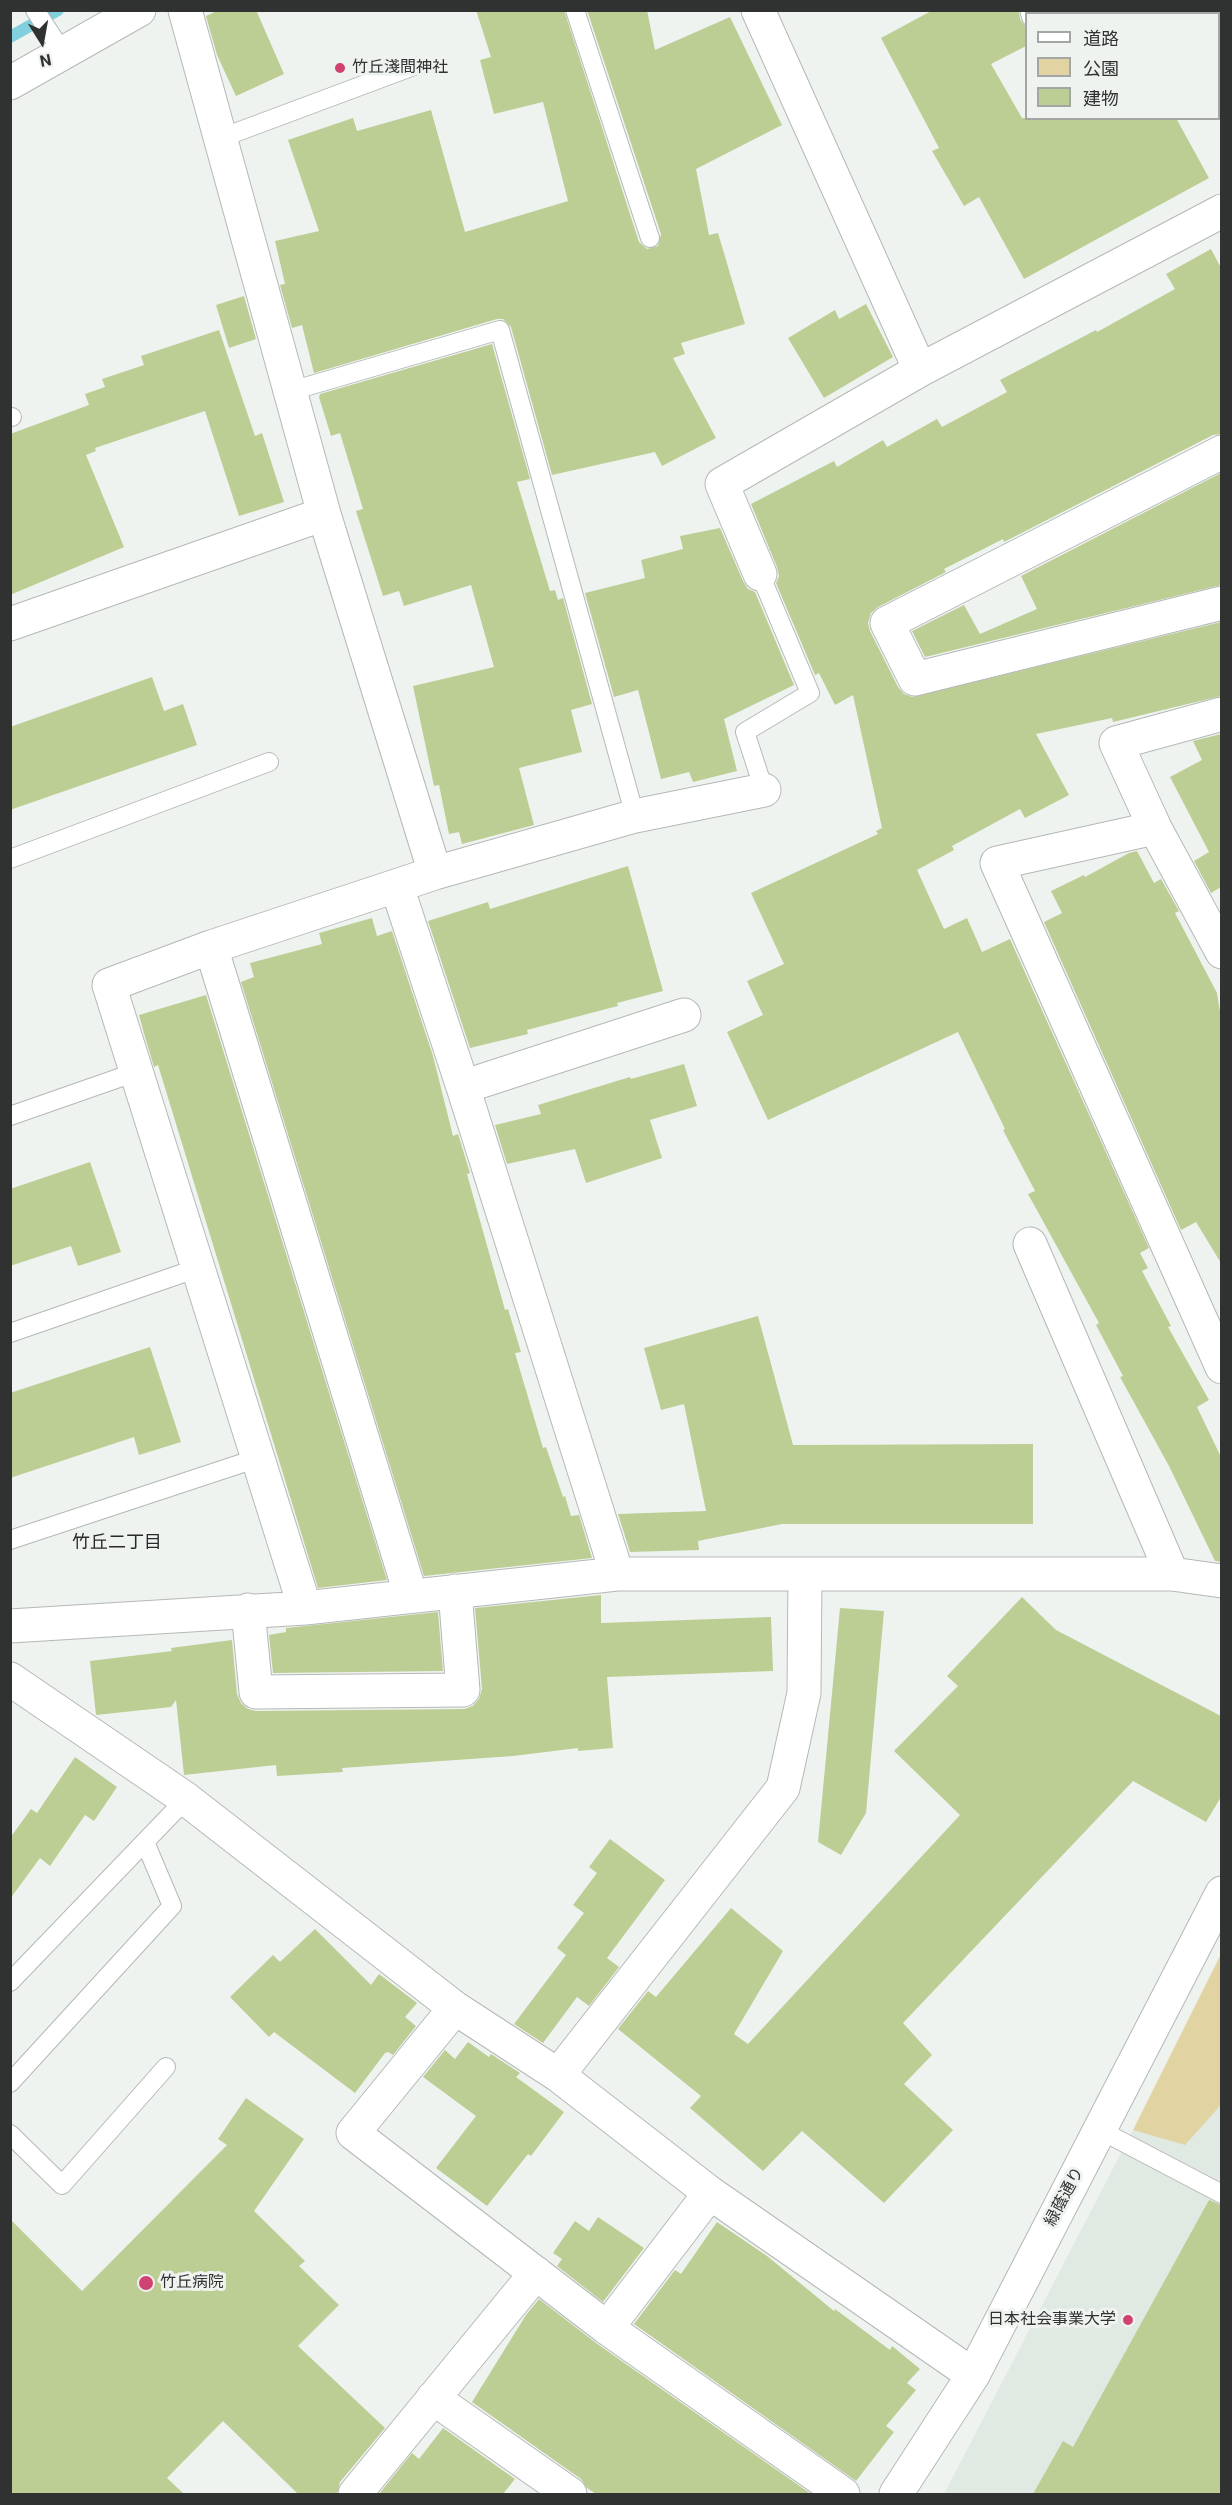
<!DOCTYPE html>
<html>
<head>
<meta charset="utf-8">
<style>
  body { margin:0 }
  #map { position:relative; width:1232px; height:2505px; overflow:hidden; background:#eff3f0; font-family:Roboto,"Noto Sans JP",sans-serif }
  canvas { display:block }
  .frame { position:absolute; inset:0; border:12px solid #303231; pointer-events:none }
  .legend { position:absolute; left:1025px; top:12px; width:195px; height:108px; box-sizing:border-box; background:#eff3f0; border:2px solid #a3a6a4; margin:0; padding:8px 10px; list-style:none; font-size:18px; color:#303231 }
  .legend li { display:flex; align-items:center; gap:12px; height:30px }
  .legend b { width:30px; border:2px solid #a3a6a4 }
  .north { position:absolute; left:12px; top:12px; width:60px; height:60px; -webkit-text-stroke:4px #eff3f0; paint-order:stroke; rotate:169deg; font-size:16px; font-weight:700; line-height:24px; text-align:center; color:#303231 }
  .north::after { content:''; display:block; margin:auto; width:21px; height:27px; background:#303231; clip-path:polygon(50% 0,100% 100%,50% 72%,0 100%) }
</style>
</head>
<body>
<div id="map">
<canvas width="1232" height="2505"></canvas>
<div class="frame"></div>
<ul class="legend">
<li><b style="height:8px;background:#fff"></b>道路</li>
<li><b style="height:16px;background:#e2d3a3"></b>公園</li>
<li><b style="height:16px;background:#bcce94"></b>建物</li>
</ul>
<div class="north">N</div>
</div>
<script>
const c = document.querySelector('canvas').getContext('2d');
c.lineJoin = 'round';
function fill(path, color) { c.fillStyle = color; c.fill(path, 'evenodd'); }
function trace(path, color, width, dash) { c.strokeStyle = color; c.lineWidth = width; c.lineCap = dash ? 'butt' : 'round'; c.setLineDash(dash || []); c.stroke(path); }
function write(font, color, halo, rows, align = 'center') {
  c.font = font + ' Roboto,"Noto Sans JP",sans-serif'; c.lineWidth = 6; c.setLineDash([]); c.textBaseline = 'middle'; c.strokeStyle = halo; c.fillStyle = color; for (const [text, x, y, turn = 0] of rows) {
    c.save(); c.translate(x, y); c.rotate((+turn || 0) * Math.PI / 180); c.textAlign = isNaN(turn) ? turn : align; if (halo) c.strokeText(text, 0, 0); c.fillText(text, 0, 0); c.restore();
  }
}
fill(new Path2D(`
  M1221,2105V2494H944L1133,2130L1185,2144Z`), '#e0eae2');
fill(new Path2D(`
  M1221,1954V2105L1185,2145L1133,2130Z`), '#e2d3a3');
trace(new Path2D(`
  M10,37L58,10`), '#82d0de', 12);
fill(new Path2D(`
  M219,10H256L284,74L236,96L217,55L206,16Z
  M476,10H564L639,242L647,249L658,246L661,234L587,10H647L655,50L730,17L782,125L696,169L709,235L718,233L745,324L681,343L685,354L673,358L716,438L662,466L655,452L552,475L511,327L503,319H497L314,373L302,325L292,328L280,285L285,284L275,241L319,231L288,140L353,118L357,131L431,110L465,232L568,201L543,102L494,114L480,60L491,57Z
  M933,10H1019L1020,19L1026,28V46L991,64L1022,118H1176L1209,178L1024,279L979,197L964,206L932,151L939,148L881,38Z
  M1211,249L1221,268V434L1213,435L1004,542L1003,539L944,569L946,572L878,607L871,613L868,623L870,631L898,687L904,694L912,697L1221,622V696L1113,722L1112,718L1036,734L1069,795L1025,818L1020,809L952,846L954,850L917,870L944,929L967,918L982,952L1010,939L1149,1248L1140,1253L1148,1268L1142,1271L1171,1326L1168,1327L1209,1400L1197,1407L1221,1457V1562L1215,1561L1169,1466L1120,1377L1123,1376L1096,1325L1099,1323L1028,1194L1035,1191L1003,1130L1005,1129L958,1032L768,1120L727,1032L763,1015L747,981L784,964L751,893L878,834L876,831L882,828L853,695L835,705L819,673L815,675L776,583L779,576L777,567L751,504L834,461L837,467L883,440L887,447L937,419L942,427L1007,392L1000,380L1096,330L1097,332L1175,289L1166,274Z
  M244,296L256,339L229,348L216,305Z
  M866,304L893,357L824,398L788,338L835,310L839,319Z
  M219,330L255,436L262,433L284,502L239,516L205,411L95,448L96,451L86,455L124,547L10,595V434L89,405L85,394L105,387L102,379L144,365L141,356Z
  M492,344L530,479L517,482L550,591L555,590L558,600L563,598L592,704L571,710L582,752L519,768L534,825L462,844L459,832L449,834L439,785L434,786L413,686L494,667L471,585L404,606L399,591L383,596L356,511L363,509L340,433L331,436L319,397L320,394Z
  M1221,473V585L925,657L912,631L964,605L980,634L1037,609L1021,576Z
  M720,528L743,581L748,589L755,592L794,685L724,719L737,771L693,782L689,772L661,779L638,690L614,697L585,593L645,578L641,560L683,549L680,536Z
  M152,677L164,711L183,704L197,745L10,810V727Z
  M1221,734V887L1211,893L1194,861L1209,852L1170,777L1202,760L1193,741Z
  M1137,851L1154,883L1161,879L1179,911L1175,913L1217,993L1221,1018V1263L1196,1222L1181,1230L1044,922L1062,913L1051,891L1084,875L1085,877L1129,853Z
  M628,866L663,991L617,1003L618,1006L606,1009L527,1030L528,1034L470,1048L428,921L488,902L490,909Z
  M372,918L377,936L392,931L433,1056L453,1136L458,1134L470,1173L467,1174L505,1310L508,1309L521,1352L515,1353L543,1448L546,1447L563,1497L565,1496L571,1516L579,1515L592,1558L424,1576L241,982L254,977L250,963L322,944L319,933Z
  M206,995L387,1580L318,1588L158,1065L154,1067L145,1037L139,1015Z
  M684,1064L697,1106L650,1120L662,1158L586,1183L575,1149L507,1164L495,1125L541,1114L538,1105L630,1077L631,1079Z
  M90,1162L121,1252L78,1266L71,1246L10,1266V1189Z
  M758,1316L793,1445L1033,1444V1524H782L698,1541L699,1550L630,1552L618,1514L706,1511L684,1404L661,1410L644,1348Z
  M150,1347L181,1442L139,1455L134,1437L10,1478V1393Z
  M601,1595V1623L771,1617L773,1671L607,1677L613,1748L578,1751V1748L513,1756L342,1768L343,1772L277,1776L276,1765L184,1775L176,1700L171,1707L96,1715L90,1661L172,1651L171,1648L232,1640L237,1694L241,1703L248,1709L256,1711L464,1709L473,1706L479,1699L482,1689L475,1608Z
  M1022,1597L1056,1630L1221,1716V1797L1206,1822L1133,1781L903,2023L932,2055L904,2084L953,2130L884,2203L802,2131L763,2171L690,2108L701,2096L618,2029L648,1991L656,1997L731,1908L783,1951L734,2034L748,2044L960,1815L894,1751L958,1686L947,1676Z
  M840,1608L884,1611L866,1813L841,1855L818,1842Z
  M438,1612L443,1671L273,1673L269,1635L286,1632V1628Z
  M75,1757L117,1787L94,1821L85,1815L50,1866L40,1858L10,1899V1838L31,1809L37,1813Z
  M610,1839L665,1880L607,1958L619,1967L589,2006L577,1997L543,2043L514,2024L566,1955L557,1948L584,1913L573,1905L597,1873L589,1867Z
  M315,1929L371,1985L379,1974L417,2003L405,2017L416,2026L393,2055L388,2052L385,2053L355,2093L274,2032L269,2037L230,1997L273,1955L280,1962Z
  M468,2042L489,2057L491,2054L520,2073L516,2077L564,2112L531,2156L528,2154L487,2206L436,2168L476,2116L423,2077L445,2050L455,2059Z
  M246,2098L304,2139L254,2211L305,2261L299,2266L339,2305L298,2346L385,2428L340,2482L337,2494H298L223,2421L167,2478L184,2494H10V2219L82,2291L227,2145L218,2139Z
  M1209,2200L1221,2205V2494H1033L1063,2441L1073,2447Z
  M598,2217L644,2248L603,2302L557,2266L562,2259L553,2253L575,2221L589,2231Z
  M717,2222L767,2256L834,2311L835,2309L890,2350L892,2346L920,2369L907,2383L916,2390L886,2426L894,2432L856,2481L634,2324L675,2270L681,2274Z
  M539,2299L596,2343L811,2494H596L587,2488L581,2479L472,2402L526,2315Z
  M443,2428L515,2479L503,2494H379L412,2453L419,2459Z`), '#bcce94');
const service = new Path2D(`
  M35,10L63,53
  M575,10L650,238
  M221,138L414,66
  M291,391L500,330L635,816
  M10,417H12
  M760,574L810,693L745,732L764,790
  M10,859L269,762
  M10,1116L136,1072
  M10,1333L198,1268
  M10,1540L258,1458
  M10,1982L186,1799
  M10,2083L172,1906L145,1842
  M1100,2130L1222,2194
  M10,2134L62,2185L166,2067`);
const minor = new Path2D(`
  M185,10L324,514L435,873
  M758,10L920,370
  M1037,10L1038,14
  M1138,14L1144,10
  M1222,452L887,623L915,679L1222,603
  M760,574L722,484L920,370L1222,211
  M10,624L324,514
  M1222,714L1116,743L1155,828L1222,952
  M1155,828L997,863L1222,1367
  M397,887L463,1087L617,1574
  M211,947L411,1596
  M463,1087L684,1015
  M1030,1244L1172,1574
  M305,1608L109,985L211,947L435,873L635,816L764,790
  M248,1610L256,1692L463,1690L455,1591
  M10,1626L305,1608L617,1574H1172L1222,1581
  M10,1679L186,1799L455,2008L558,2075L710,2193L973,2375
  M455,2008L353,2133L607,2328L843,2494
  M558,2075L783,1788L804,1693L805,1574
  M607,2328L710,2193
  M433,2398L570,2494
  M355,2494L536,2273`);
const tertiary = new Path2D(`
  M10,83L139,10
  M896,2494L973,2375L1222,1893`);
trace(service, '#b5b8b6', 20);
trace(minor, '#b5b8b6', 35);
trace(tertiary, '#b5b8b6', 35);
trace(service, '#fff', 18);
trace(minor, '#fff', 33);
trace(tertiary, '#fff', 33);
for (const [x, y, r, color] of [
  [340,68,6,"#d0426f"],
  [146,2283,8,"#d0426f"],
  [1128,2320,6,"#d0426f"]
]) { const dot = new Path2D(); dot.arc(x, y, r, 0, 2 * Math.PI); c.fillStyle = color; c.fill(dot); trace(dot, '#eff3f0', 2); }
write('16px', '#303231', '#eff3f0', [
  ["竹丘淺間神社",352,68],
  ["竹丘病院",160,2283],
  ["日本社会事業大学",1116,2320,"right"]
], 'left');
write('16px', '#303231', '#eff3f0', [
  ["緑蔭通り",1065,2197,-62]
]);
write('18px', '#282a28', '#eff3f0', [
  ["竹丘二丁目",117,1543]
]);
</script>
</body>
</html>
